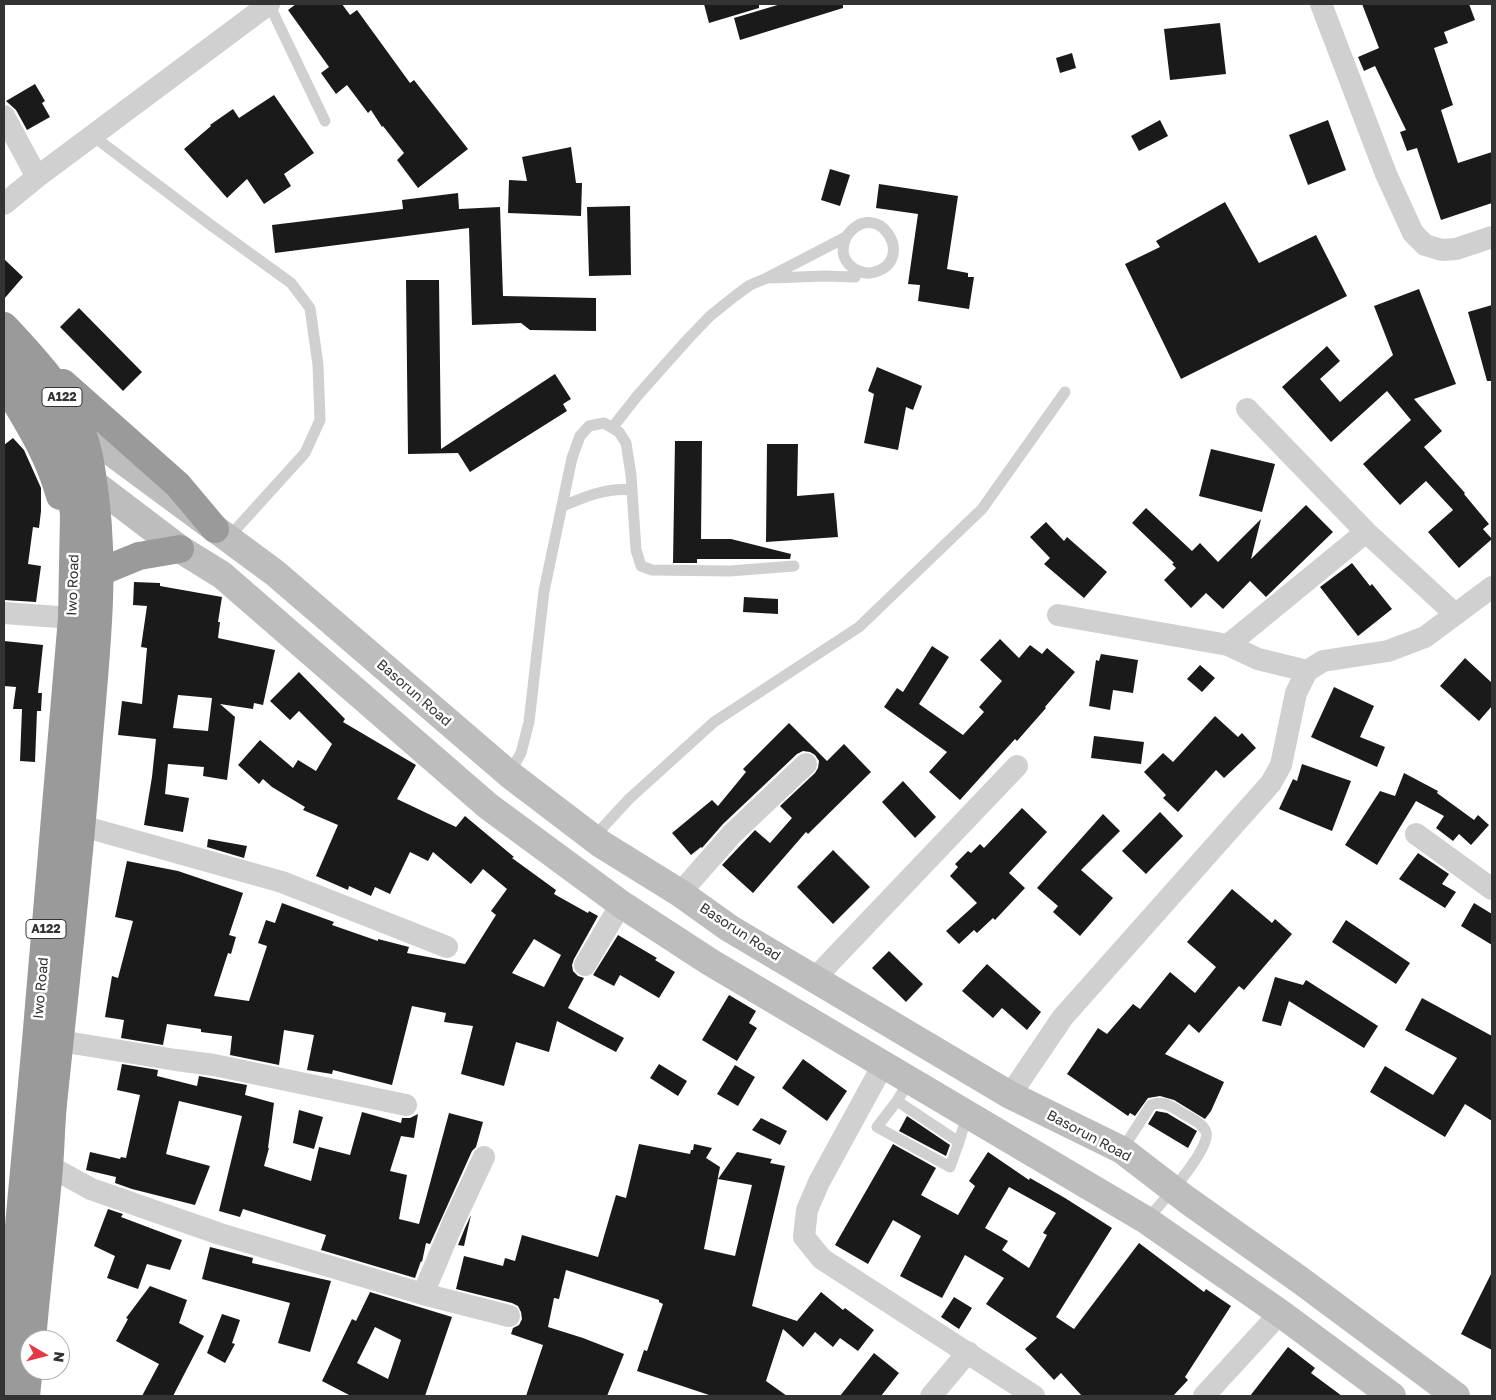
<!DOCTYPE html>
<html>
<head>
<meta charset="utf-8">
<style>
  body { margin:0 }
  #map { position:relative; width:1496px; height:1400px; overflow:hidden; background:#fff; font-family:"Golos Text",sans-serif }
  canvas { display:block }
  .frame { position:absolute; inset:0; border:5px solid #333; pointer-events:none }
  .north { position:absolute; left:20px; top:1330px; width:50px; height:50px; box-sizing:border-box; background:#fff; border:1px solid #adadad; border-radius:50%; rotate:98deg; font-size:14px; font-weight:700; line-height:20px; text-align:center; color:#333 }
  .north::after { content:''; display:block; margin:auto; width:18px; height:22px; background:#e63946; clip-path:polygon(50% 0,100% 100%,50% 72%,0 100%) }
</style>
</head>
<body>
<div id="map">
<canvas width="1496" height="1400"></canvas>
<div class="frame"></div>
<div class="north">N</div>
</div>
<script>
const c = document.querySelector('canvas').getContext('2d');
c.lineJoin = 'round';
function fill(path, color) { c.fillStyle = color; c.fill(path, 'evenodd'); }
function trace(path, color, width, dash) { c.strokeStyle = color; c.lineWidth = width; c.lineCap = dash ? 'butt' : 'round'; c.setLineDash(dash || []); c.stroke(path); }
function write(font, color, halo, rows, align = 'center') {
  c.font = font + ' "Golos Text",sans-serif'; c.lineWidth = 5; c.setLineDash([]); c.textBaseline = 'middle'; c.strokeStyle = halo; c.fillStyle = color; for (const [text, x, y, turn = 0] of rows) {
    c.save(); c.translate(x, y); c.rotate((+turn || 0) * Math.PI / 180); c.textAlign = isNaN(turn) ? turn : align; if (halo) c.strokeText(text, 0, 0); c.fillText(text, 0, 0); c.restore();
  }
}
fill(new Path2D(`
  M296,4H342L350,15L357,10L410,83L414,80L468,149L418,188L397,160L404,153L383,126L382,127L371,110L368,113L347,85L336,94L321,73L329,67L288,10Z
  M704,4H759V8L709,23Z
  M781,4H843V8L740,40L734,18Z
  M1362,4H1469L1475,20L1444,32L1448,43L1434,48L1453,105L1441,110L1458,163L1492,152V203L1441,220L1417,148L1407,151L1400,132L1406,130L1375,66L1364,71L1358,57L1379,48Z
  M1220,23L1226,74L1170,80L1164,29Z
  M1072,53L1076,68L1060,73L1056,58Z
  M35,84L45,101L42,103L50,117L27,130L16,110L6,101Z
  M274,95L314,153L284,174L291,186L264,204L247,179L227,198L184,149L211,126L210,125L233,109L239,118Z
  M1160,120L1168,136L1139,151L1131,136Z
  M1328,120L1346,170L1308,185L1289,135Z
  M571,147L576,183H582L581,216L508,213L509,180L527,181L522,157Z
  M830,169L850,175L840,206L821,200Z
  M879,184L958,196L947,269L968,273V277H974L969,309L918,301L920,285L908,284L918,214L876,208Z
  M458,193L459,209L500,207L503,296L596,298V331L530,330L521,323L472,325L469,228L275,253L272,225L403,209L402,200Z
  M1225,202L1259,263L1316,235L1347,296L1181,379L1125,264L1160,247L1156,241Z
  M630,206L631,275L589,276L587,207Z
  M4,259L23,277L4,299Z
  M406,280H439L441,449L555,374L571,399L563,404L567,411L470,472L458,453L408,454Z
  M1419,289L1456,384L1414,399L1442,431L1424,447L1465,493L1464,494L1489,524L1483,529L1492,539L1459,568L1428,532L1453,510L1426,481L1400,505L1363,464L1411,420L1387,391L1331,442L1282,387L1327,346L1340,361L1320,379L1340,402L1393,355L1374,306Z
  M1492,305V381H1487L1468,312Z
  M79,308L142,372L123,391L60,327Z
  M877,367L922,386L913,410L906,407L898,450L864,443L874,394L868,391Z
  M13,438L24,450L41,488V511L39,528L33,527L28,564L41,566L36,602L4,600V445Z
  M675,441H702L701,539H731L791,554L790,559H697V563H673Z
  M767,444H798L797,496L834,493L838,537L766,542Z
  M1211,449L1275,464L1262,512L1199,496Z
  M1306,505L1333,532L1266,597L1250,581L1223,609L1206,593L1191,608L1164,580L1176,568L1172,564L1174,563L1132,523L1146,508L1192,551L1200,543L1218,562L1261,519L1251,559Z
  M1046,522L1064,541L1067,537L1107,572L1084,598L1044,564L1050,558L1030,537Z
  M1352,563L1370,586L1372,584L1392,609L1358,636L1320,587Z
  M134,582L160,583V586L222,597L218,622H220L218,638L275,650L263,705L254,703L253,709L220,704L235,717L227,780L203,776L204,767L168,764L165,794L189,798L183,832L144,825L152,777L156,739L118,735L122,701L142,704L147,648L141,647L147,606L133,605ZM178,695L212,698L208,731L173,728Z
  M744,597L778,599V614L743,612Z
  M1000,639L1019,658L1030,645L1042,654L1047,648L1075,672L1045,707L1046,708L1017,741L1015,739L960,800L929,772L947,752L884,707L897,688L903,692L932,646L949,657L919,704L963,735L984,712L979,707L1002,681L980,660Z
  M4,641L43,645L38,693H42L41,711H37L35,762L20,761L22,709H13L16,687L4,686Z
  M1101,654L1138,660L1133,693L1113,690L1110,710L1089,706L1096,660L1099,661Z
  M1465,658L1492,683V706L1479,721L1440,686Z
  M1200,665L1215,678L1202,692L1187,679Z
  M299,672L345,719L343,722L416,765L397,799L456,827L465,816L514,857L512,858L556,890L554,894L588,913L589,911L598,916L574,959L572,965L573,971L578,976L584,978L568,1008L624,1038L616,1052L557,1021L549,1052L516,1042L504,1086L461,1074L473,1026L444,1022L446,1013L412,1006L392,1085L333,1070L332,1074L307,1070L314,1035L284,1030L279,1065L230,1055L232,1036L201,1032V1029L167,1024L163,1045L121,1038L124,1020L105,1017L112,976L118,978L133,921L115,917L127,861L178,871L243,893L229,935L236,937L231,954L228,953L214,996L249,1001L267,946L258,943L266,920L275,923L282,903L334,922L332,925L378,941V939L409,947L407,953L465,964L496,915L491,911L507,889L483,869L471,884L433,852L428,861L410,852L390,894L375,887L371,896L349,886L348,890L316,876L338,825L303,810L305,807L272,787L263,779L259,784L238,765L260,740L293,768L298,760L316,771L332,744L299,711L290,720L270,701ZM534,939L561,955L544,987L512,973Z
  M1334,687L1374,706L1360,737L1385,747L1377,767L1311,737Z
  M1215,716L1238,737L1242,733L1256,748L1224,778L1216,770L1178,812L1163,798L1166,795L1144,772L1163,753L1173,762Z
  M789,723L827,761L844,744L871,772L808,834L806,832L753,893L722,865L755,830L770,843L792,818L780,806L815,773L818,768L819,761L815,755L810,752L803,751L797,754L723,824L702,848L701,847L691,855L672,833L712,800L718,806L746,772L743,769Z
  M1094,736L1144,742L1141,764L1091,758Z
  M1302,764L1351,781L1332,831L1279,809L1293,779L1297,781Z
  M1404,773L1438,791L1437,793L1474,820L1478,815L1489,825L1471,845L1459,834L1453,841L1436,828L1444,816L1416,801L1377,865L1345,845L1380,791L1395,796Z
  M903,781L936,817L915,838L882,802Z
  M1022,808L1047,832L1009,873L1025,888L995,920L993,918L977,933L974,930L959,944L946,931L977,903L950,876L958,867L955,864L968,851L971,853L980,844L984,848Z
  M1160,812L1183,836L1146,874L1122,851Z
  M1103,814L1120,831L1081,870L1113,898L1080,936L1053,912L1058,906L1037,888Z
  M208,839L247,846L244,858L207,847Z
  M833,850L870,887L833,924L797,887Z
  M1418,853L1449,874L1442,884L1456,892L1445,908L1399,879Z
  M1232,889L1272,923L1275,919L1292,934L1244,990L1239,986L1199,1033L1189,1024L1165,1054L1224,1082L1211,1111L1205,1119L1174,1100L1160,1096L1148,1098L1135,1116L1130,1113L1128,1116L1067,1074L1098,1028L1107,1034L1133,1004L1140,1009L1170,972L1195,993L1216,967L1187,942Z
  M1474,903L1492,914V945L1461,926Z
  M1346,920L1410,963L1396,984L1332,942Z
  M618,935L657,958L655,960L675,972L659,998L620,975L614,986L593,975Z
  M889,951L923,984L906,1002L872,968Z
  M987,964L1041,1012L1027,1030L1002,1008L993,1018L962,991Z
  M1275,977L1303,985L1306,980L1378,1026L1364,1048L1289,1001L1281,1026L1262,1021Z
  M729,995L756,1011L749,1023L757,1028L737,1061L702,1040Z
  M1422,998L1492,1036V1121L1465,1104L1445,1137L1370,1092L1385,1066L1433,1095L1457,1058L1405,1030Z
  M803,1059L847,1091L827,1121L782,1088Z
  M122,1064L158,1070L157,1076L197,1086L199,1076L247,1085L245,1095L274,1103L268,1148H269L264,1166L311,1181L319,1147L350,1155L362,1112L401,1123L402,1118H410L418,1114L414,1138L401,1136L390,1171L407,1175L399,1219L419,1224L449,1113L483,1122L476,1147L472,1151L430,1244L426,1243L422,1262L421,1261L415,1278L321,1250L326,1235L243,1209L240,1217L219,1211L242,1116L179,1101L166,1154L210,1166L195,1205L132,1189L115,1183L116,1177L86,1170L90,1152L120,1159L121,1157L126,1158L140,1095L117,1090Z
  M659,1064L687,1081L678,1096L650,1078Z
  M735,1065L755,1077L738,1106L717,1094Z
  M299,1110L323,1117L314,1149L293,1143Z
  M1156,1111L1167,1113L1197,1131L1188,1148L1148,1124Z
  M907,1116L950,1145L946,1156L899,1131Z
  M761,1118L787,1131L780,1145L752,1130Z
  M639,1144L690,1154L691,1150H693L694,1144L712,1148L706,1158L720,1167L704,1249L735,1256L752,1185L718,1179L737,1152L772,1159L770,1163L785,1166L752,1306L797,1321L821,1292L843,1310L845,1308L874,1330L858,1351L840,1338L833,1347L815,1332L803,1347L783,1329L766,1381L787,1396H712L637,1371L644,1350L647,1351L663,1304L659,1302V1300L566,1270L559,1299L554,1298L548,1327L583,1338L624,1354L607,1396H526L543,1345L511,1334L513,1328L519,1325L522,1319L521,1312L518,1306L512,1303L456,1289L464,1256L503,1266L505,1258L515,1261L522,1235L598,1257L616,1195L626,1198Z
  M893,1144L936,1168L921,1195L958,1215L975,1186L969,1181L988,1152L1029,1180L1030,1178L1065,1198L1112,1228L1056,1317L1074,1329L1139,1243L1204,1292L1206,1289L1231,1306L1185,1377L1188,1380L1173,1396H1082L1061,1373L1054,1380L1025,1349L1037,1338L986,1304L1004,1278L965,1255L942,1298L900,1276L921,1236L893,1220L868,1264L835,1245ZM1009,1187L1056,1213L1043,1233L1047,1235L1029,1268L1002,1250L1008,1241L985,1228Z
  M108,1209L123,1214L121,1217L182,1240L170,1270L147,1264L138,1289L107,1278L115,1256L94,1246Z
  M471,1215L464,1246L458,1245L465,1228Z
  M210,1247L253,1258L252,1263L331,1281L310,1352L278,1343L290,1303L202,1279Z
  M1492,1272V1350L1461,1334Z
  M150,1286L187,1300L179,1323L204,1336L173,1396H142L159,1364L116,1341L128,1319L126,1318Z
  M370,1292L452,1317L425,1396H351L322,1381L352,1319L356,1321ZM375,1327L401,1340L388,1379L357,1363Z
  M954,1297L972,1308L959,1329L941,1317Z
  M222,1314L240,1320L232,1343L235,1344L225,1363L207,1353Z
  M1288,1347L1315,1368L1311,1373L1342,1396H1250Z
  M874,1353L899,1373L881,1396H840Z`), '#1a1a1a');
trace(new Path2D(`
  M269,4L325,121
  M93,136L208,223L291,283L310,308L318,365L320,420L305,453L227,539
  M771,278L825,276L855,277L856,270
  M612,428L638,395L687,340L710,316L735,296L750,285L767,278L846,237C876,194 918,259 875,272C863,276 848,268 844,256C842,250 844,242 846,237
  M563,506C584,497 608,487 631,490
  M509,774L521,753L529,722L544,591L572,458L580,436L589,426L604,423L619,432L626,443L631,475L636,550L641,566L652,570L730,571L794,566
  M593,838L629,799L714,722L859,627L982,509L1065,392
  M910,1080L897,1101L959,1142L967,1115
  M897,1101L877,1127L950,1167L959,1142
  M1122,1150L1151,1105C1163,1100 1171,1106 1182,1113C1190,1118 1203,1123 1206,1132C1212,1148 1159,1206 1146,1220`), '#d0d0d0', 11);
trace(new Path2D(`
  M1321,4L1386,174L1413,233L1425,245L1442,250L1456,249L1492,237
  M4,116L37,177
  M4,204L37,177L269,4
  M1247,409L1366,532L1455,614
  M4,613L72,618
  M1058,615L1228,645L1258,659L1307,671
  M1228,645L1366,532
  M82,826L282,882L447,947
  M1416,834L1492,889
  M680,893L732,834L806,764
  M585,965L621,904
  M814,979L1017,766
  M60,1041L176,1060L214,1065L406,1105
  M883,1065L819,1182L807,1210L804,1237L822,1259L1034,1396
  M1010,1095L1063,1017L1271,783L1281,765L1296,693L1307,671L1323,661L1388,651L1425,637L1492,587
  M49,1166L91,1189L220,1234L423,1294L509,1316
  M423,1294L453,1223L484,1157
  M931,1396L968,1352
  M1204,1396L1280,1313`), '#d0d0d0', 22);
trace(new Path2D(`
  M66,430L83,435L103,446L275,573L509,774L601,844L680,893L729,928L909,1035L1010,1095L1122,1150L1187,1200L1300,1280L1456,1396
  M78,474L93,483L180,549L222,575L488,806L621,904L710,962L1146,1220L1280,1313L1392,1396`), '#bdbdbd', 28);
trace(new Path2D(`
  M4,326C33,357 69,395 83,436C89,451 91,466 93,482C107,571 95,660 88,749C79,864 66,979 54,1094C51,1118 51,1143 49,1167C44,1225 37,1282 32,1340
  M4,361L48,417L65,449L74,514L72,618L36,1041L4,1388
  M63,383L178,485L215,529
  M9,391C29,424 50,458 60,496
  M100,572L139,556L180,549
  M26,1396L30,1357`), '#9a9a9a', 28);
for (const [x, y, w] of [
  [62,397,40],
  [46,929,40]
]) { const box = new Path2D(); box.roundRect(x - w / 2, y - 9.5, w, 19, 4); c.fillStyle = '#fff'; c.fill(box); trace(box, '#333', 1); }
write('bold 12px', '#333', null, [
  ["A122",62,397],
  ["A122",46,929]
]);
write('14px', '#333', '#fff', [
  ["Iwo Road",73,585,-88],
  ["Basorun Road",414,693,41],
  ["Basorun Road",740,932,33],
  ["Iwo Road",41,988,-85],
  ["Basorun Road",1089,1136,28]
]);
</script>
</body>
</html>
